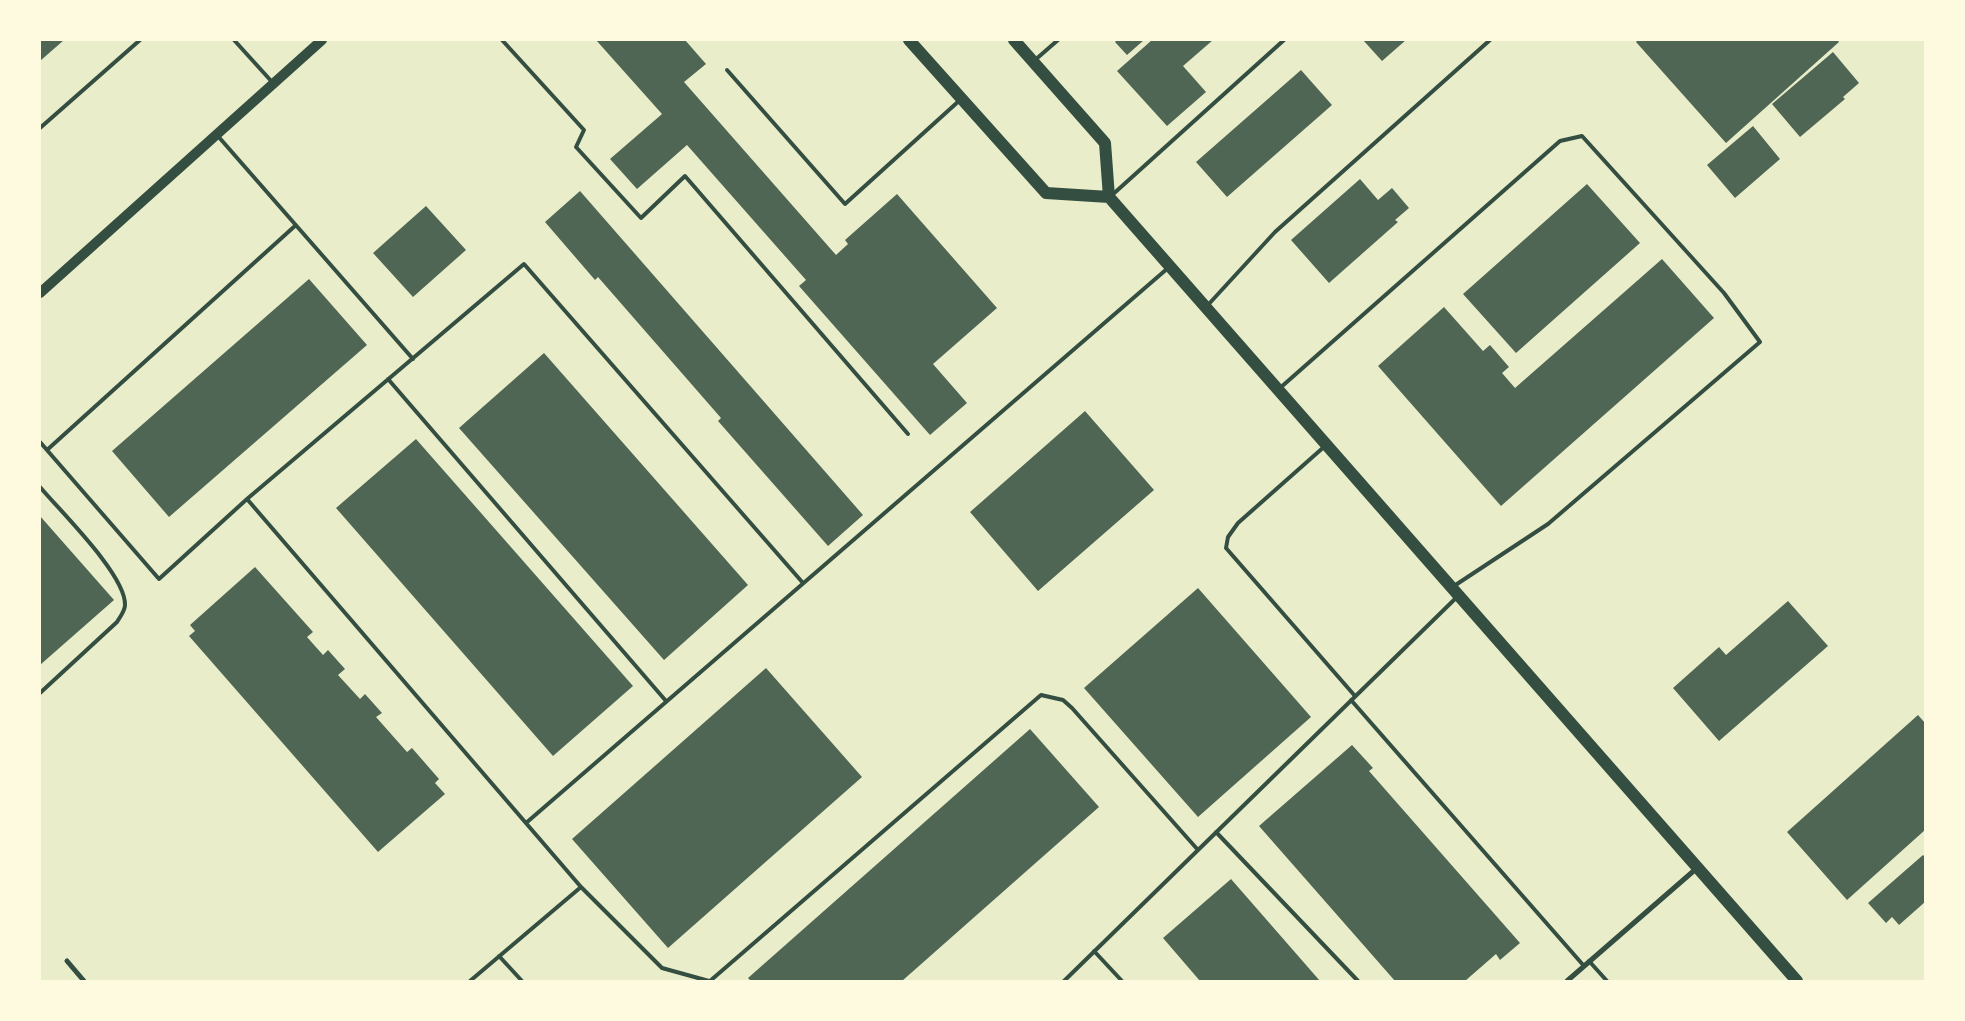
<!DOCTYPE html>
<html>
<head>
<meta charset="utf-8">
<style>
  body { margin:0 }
  #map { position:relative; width:1965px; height:1021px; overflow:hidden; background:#e9edc9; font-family:"Titillium Web",sans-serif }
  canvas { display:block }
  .frame { position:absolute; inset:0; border:41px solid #fefae0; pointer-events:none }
</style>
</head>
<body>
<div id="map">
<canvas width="1965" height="1021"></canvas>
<div class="frame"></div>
</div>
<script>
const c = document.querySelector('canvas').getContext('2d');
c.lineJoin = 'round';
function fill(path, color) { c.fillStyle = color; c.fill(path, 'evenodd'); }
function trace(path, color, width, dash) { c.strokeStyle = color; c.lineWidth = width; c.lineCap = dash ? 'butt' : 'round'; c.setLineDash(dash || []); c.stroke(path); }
fill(new Path2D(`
  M40,40H64L40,61Z
  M596,40H685L706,64L684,82L836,255L848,244L845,240L897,194L997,308L933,364L967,403L930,435L799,286L806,280L687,145L637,189L610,159L662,114Z
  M1117,40H1144L1127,55L1115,42Z
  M1152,40H1213L1183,66L1206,92L1167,126L1117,71Z
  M1363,40H1406L1382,61Z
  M1638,40H1837L1839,42L1726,143L1636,42Z
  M1833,52L1859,83L1843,97L1845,99L1800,137L1772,104Z
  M1301,70L1332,105L1227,197L1196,162Z
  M1753,126L1780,159L1735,198L1707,165Z
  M1360,179L1378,200L1392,188L1409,208L1395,220L1398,222L1329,283L1291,240Z
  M1587,184L1640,243L1516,353L1463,294Z
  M580,191L863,515L828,546L718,421L721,418L598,277L595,280L545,222Z
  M426,206L466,250L413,297L373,253Z
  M1662,259L1714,318L1501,506L1378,366L1444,307L1483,351L1490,345L1509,367L1502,373L1515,388Z
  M309,279L367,345L169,517L112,451Z
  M544,353L748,585L664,660L459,428Z
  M1085,411L1154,490L1038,591L970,512Z
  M416,439L633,686L553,756L336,508Z
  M40,516L114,600L40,665Z
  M255,567L313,632L307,637L323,655L328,650L345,669L338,675L360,699L365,694L382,713L376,717L407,752L412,748L439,779L435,783L445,794L378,852L189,636L195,631L190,625Z
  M1198,588L1311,717L1198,817L1084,688Z
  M1788,601L1828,646L1719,741L1673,688L1719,647L1726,655Z
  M766,668L862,777L668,948L572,839Z
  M1918,715L1925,723V830L1847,900L1787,832Z
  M1030,729L1099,807L902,981H751L748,978Z
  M1352,745L1373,768L1369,771L1520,943L1500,960L1496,954L1465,981H1395L1259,826Z
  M1923,855L1925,857V902L1899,925L1892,917L1886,923L1868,903Z
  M1231,879L1320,981H1200L1163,938Z`), '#4f6655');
trace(new Path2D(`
  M234,40L273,83
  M502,40L584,130L576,147L641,218L685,176L908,434
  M1035,60L1058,40
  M727,70L845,204L960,100
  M40,128L140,40
  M217,135L413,359
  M1111,196L1284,40
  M1207,306L1275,232L1490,40
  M388,379L666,701
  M1280,388L1560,141L1582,136L1724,293L1760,342L1548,524L1454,586
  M40,442L159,579L247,499L524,264L803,583
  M1325,446L1238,523L1228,537L1226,548L1355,696
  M47,450L296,225
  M40,487C60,511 126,575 125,605C125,611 120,617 117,622L40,693
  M247,499L581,887L662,968L709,981
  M1351,700L1584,966
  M526,823L1168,268
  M1216,832L1358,981
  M1094,951L1122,981
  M499,956L522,981
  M1589,961L1607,981
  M470,981L581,887
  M710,981L1041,695L1063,700L1072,708L1198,850
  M1064,981L1457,597`), '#344e41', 4);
trace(new Path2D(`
  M67,961L84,981
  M1567,981L1697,868`), '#344e41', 5);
trace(new Path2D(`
  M40,293L322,40`), '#344e41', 10);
trace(new Path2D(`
  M909,40L1046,193L1109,197
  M1014,40L1105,143L1109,197L1797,981`), '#344e41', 12);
</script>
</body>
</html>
